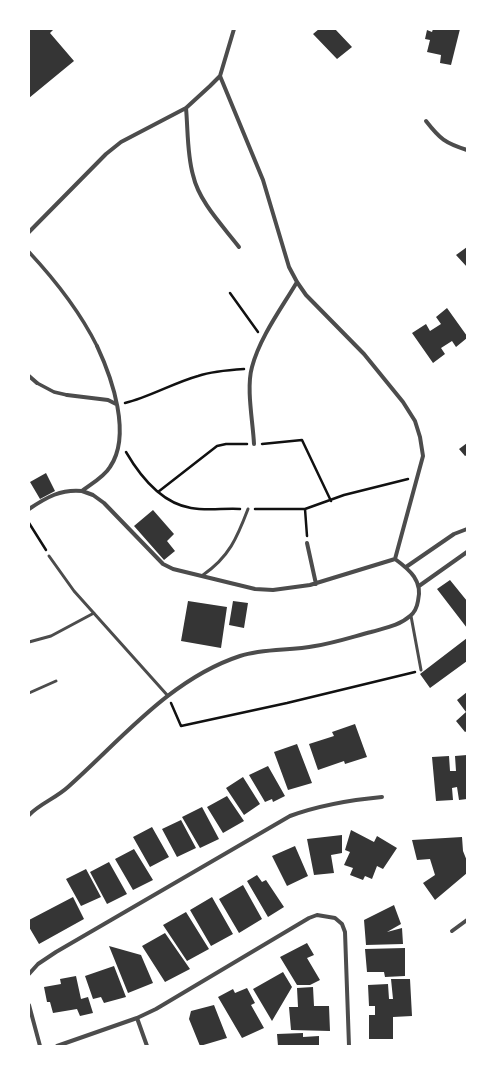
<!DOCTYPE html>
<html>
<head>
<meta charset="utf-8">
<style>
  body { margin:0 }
  #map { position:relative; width:496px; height:1075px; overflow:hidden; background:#fff; font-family:Bitter,serif }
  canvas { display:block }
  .frame { position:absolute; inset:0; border:30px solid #fff; pointer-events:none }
</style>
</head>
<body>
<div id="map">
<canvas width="496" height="1075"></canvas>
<div class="frame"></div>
</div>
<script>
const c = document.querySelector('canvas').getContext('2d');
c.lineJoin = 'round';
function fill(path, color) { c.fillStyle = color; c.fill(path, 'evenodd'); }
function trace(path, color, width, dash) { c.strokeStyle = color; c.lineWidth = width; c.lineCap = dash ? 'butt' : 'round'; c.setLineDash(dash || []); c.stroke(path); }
fill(new Path2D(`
  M29,29H54L50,33L74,61L29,98Z
  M319,29H335L352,47L337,59L313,34Z
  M433,29H460L451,65L440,63L441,55L427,52L430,40L425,39L427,30L432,32Z
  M467,247V267L456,255Z
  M447,308L467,336V338L456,347L452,341L441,348L445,354L433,363L412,333L426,324L430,331L441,324L436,317Z
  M467,443V455L465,456L459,449Z
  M46,473L55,491L40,499L30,482Z
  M153,510L174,534L167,541L175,551L164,560L134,526Z
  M450,580L467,601V628L437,589Z
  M188,601L227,607L221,648L181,641Z
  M233,601L248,603L244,628L229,625Z
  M467,638V661L430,688L420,674Z
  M467,692V731L465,732L456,721L466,712L457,700Z
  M355,724L367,757L345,764L344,761L318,770L309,744L334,736L332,732Z
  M297,744L312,783L288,790L274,752Z
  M467,755V799L459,800L457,787L452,788L453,800L436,801L432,757L449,756L450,771H456L455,756Z
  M268,766L285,796L273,802L272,799L265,802L249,775Z
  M243,777L260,804L244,815L226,788Z
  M227,796L244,821L223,833L207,807Z
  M202,807L219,839L200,848L182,817Z
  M181,820L196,848L177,857L162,829Z
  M152,827L169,857L150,867L133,837Z
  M351,830L374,842L377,836L397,848L383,869L377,866L372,879L365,876L363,880L350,875L353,868L344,865L350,852L345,850Z
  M342,835V853L331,855L334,873L314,875L307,839Z
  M462,837L463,851L467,861V873L435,900L423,883L435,875L430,859L417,860L412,840Z
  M295,846L308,876L287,886L272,856Z
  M134,849L153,880L133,890L115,859Z
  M109,862L127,894L107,904L90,872Z
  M86,869L101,897L81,906L66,879Z
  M257,875L262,882L266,880L284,907L268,917L247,881Z
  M243,885L262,919L239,933L219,899Z
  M73,897L84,919L39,944L29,927V920Z
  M212,897L233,934L211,946L190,910Z
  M394,905L401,924L387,932L402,928L403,944L366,945L364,920Z
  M186,912L209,949L187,961L163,925Z
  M165,933L190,969L165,982L142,946Z
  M307,943L314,955L307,958L320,980L310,985H297L280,957Z
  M109,946L141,955L153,983L128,993Z
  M405,948V976L385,977L384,972H367L365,949Z
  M114,966L126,997L104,1003L101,997L93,999L85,976Z
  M283,972L292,987L272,1021L253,989Z
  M76,976L81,999L88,997L93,1013L80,1016L77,1009L53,1013L50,1002H47L44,987L61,984L60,979Z
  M391,979H410L412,1016L393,1017V1039H369V1015H375V1006H369L368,985L388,984L389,999H393Z
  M313,987L314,1006H329L330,1031L291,1030L289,1007H298L297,988Z
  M247,988L255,1003L251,1005L264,1028L242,1038L218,997L233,989L235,993Z
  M214,1005L227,1038L200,1046L189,1019L191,1011Z
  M303,1033V1037L319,1036V1046H278L277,1034Z`), '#353535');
trace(new Path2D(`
  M230,293L258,332
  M125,403C150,397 173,383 198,376C213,371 228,370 244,369
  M262,444L302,440L331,501
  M126,452C140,476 161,503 191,508C207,511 224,508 240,509
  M158,492L217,446L226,444H247
  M255,509H305L344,495L408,479
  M305,509L307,536
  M29,523L46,550
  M171,703L181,726L287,703L415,672`), '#111', 2.5);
trace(new Path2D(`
  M49,556L74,591L168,696
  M203,575C229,557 237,538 248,509
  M411,616L421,670
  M29,642L51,636L94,613
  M29,693L56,681`), '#4c4c4c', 3);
trace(new Path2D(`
  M29,252C56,281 79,310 97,346
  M37,383L54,392L67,395`), '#4c4c4c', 3.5);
trace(new Path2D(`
  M220,76L263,180L289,267L297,282L306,295L364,354L403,402L415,421L420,437L423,456L395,559
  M186,108C188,130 187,154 193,175C199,202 223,226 239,247
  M426,121C440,139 445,143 467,150
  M29,232L106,154L121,142L186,108L210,86L220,76L234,29
  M29,376L37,383
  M67,395L108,400L116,404
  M254,444C253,422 246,388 252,367C260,337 281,309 297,282
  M82,491L93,495L104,503L163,564L173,569L255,589L273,590L310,585L395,559
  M29,509C47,497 61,489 82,491C91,484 104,477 110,467C132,435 112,378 97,346
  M307,543L316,584
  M406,567L454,534L467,529
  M419,586L467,552
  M29,815C41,803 56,798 68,787C121,740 170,679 240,656C264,648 290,651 315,646C334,643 352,637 371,632C384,628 399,626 410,616C414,613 417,607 418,601C423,581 410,570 395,559
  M452,931L467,920
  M29,974L38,964L56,952L290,816C320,805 350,800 382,797
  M29,1005L40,1046
  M137,1018L147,1046
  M57,1046L137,1018L156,1009L309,918L317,915L335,918L342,924L345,932L349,1046`), '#4c4c4c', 4);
</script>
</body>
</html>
